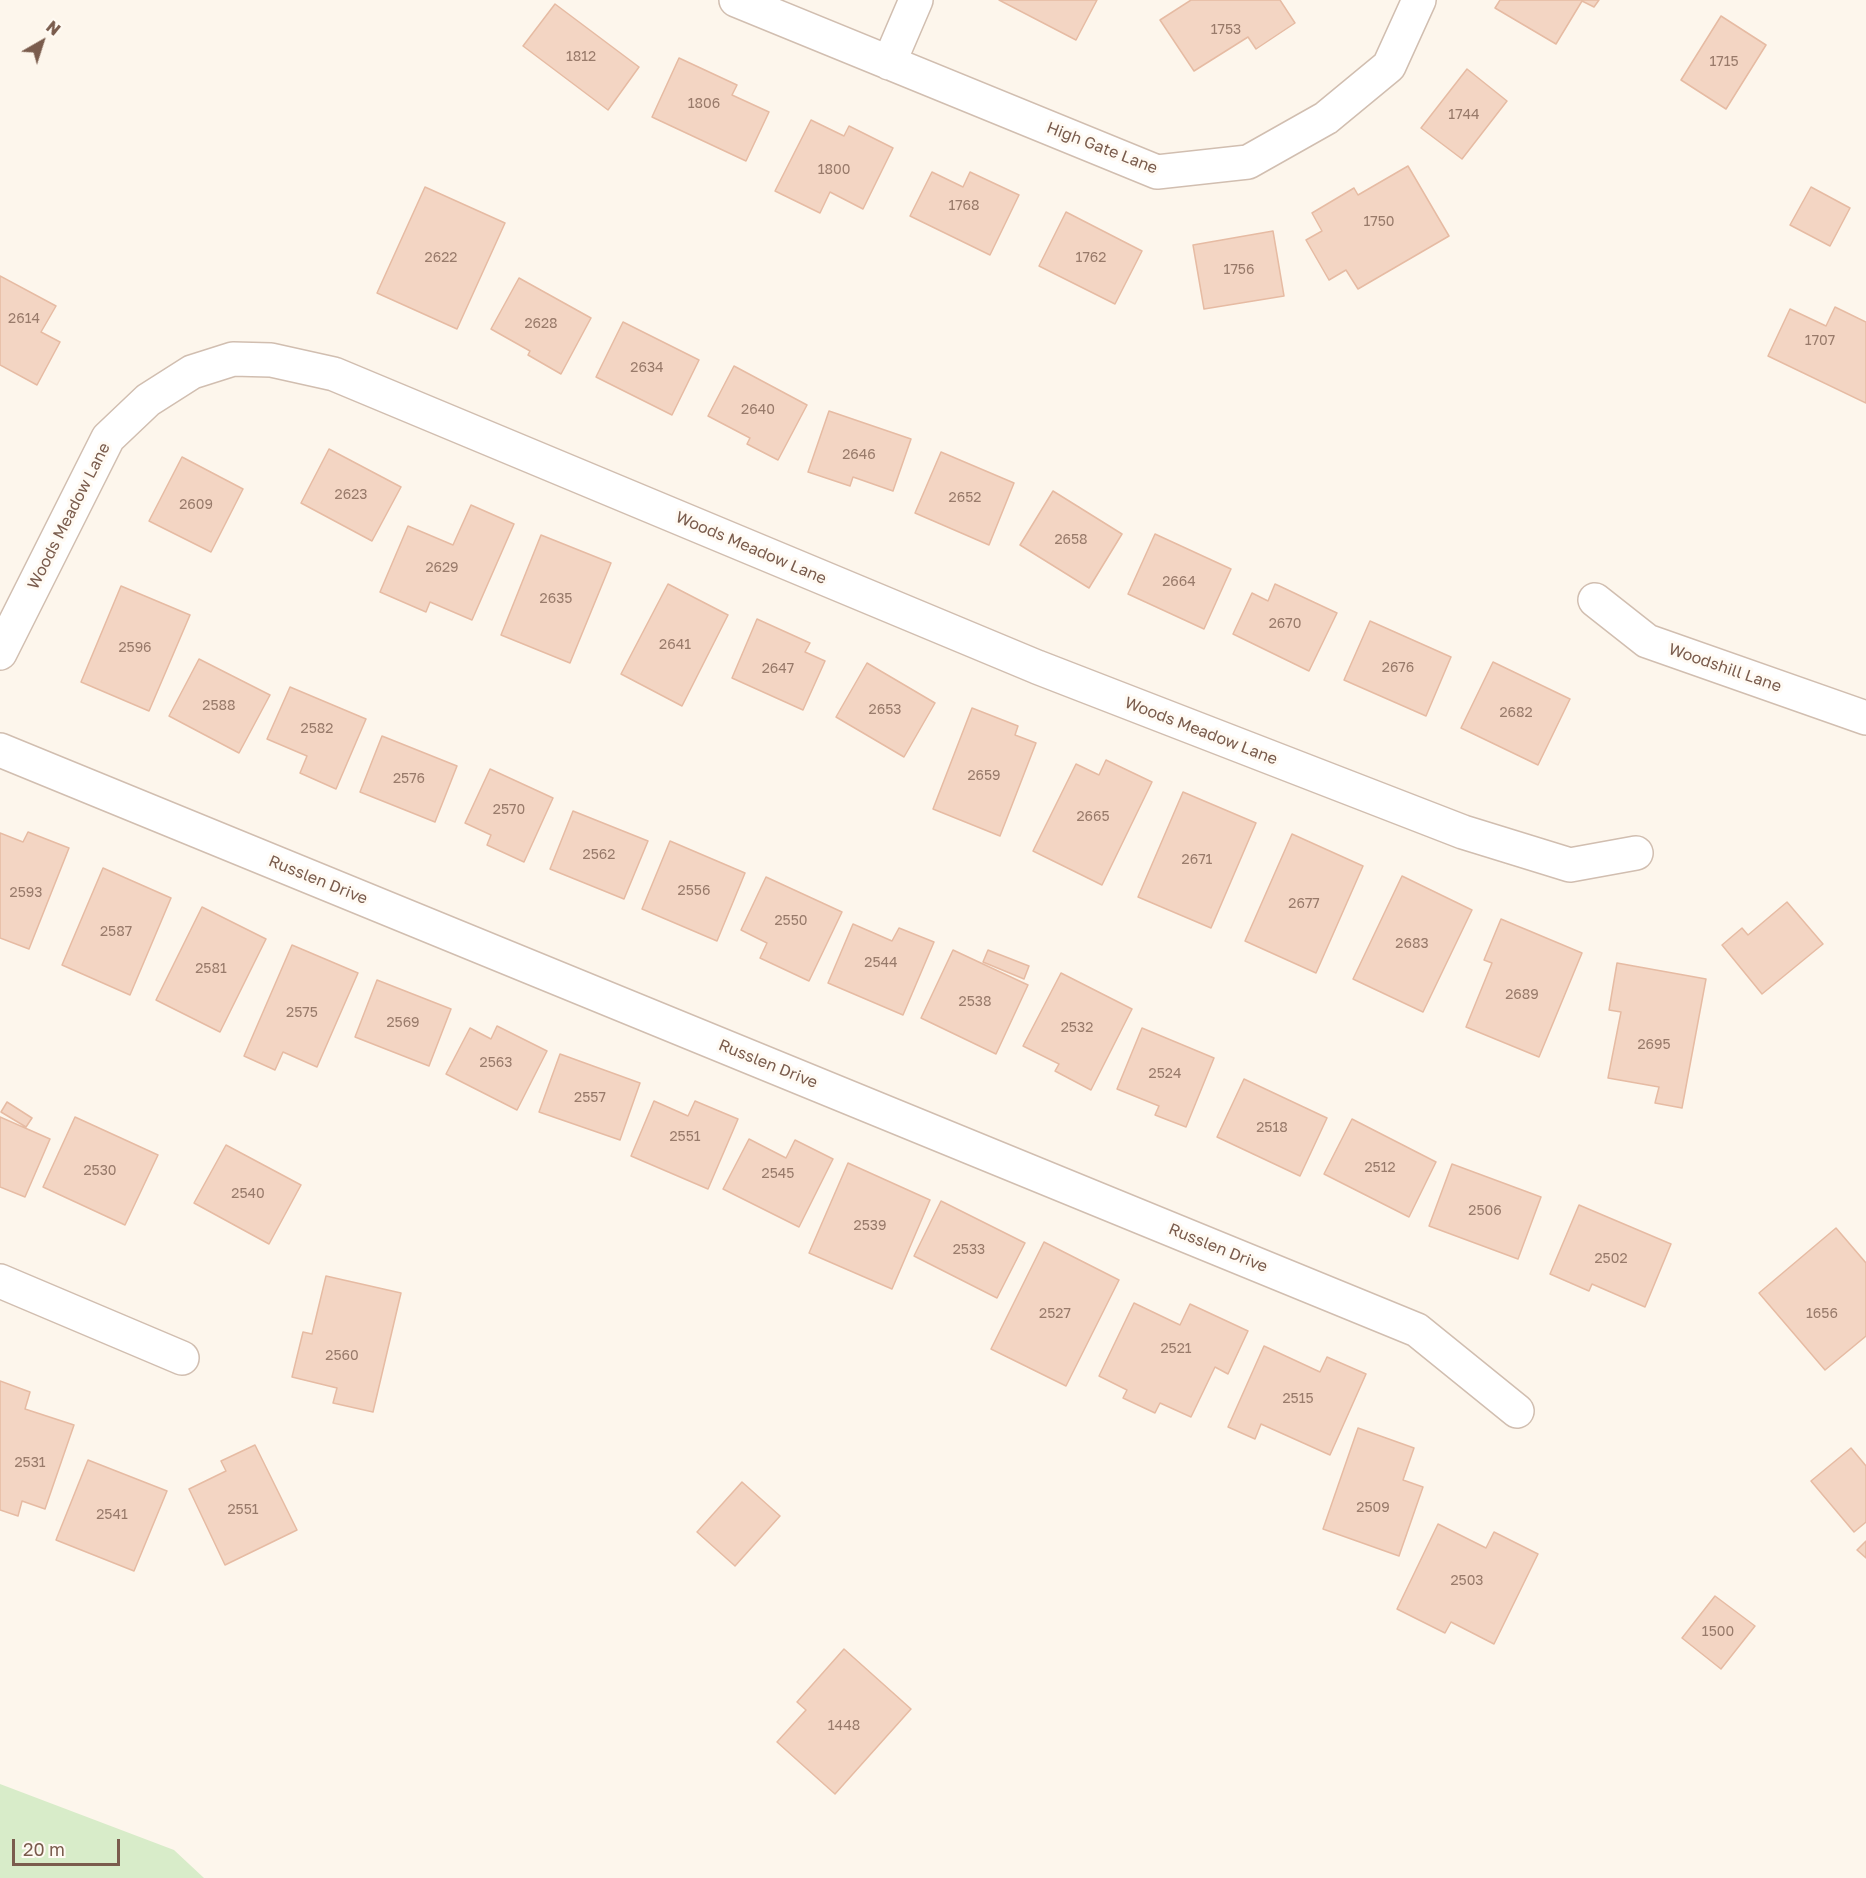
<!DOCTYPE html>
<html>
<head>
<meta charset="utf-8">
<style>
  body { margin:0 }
  #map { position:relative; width:1866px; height:1878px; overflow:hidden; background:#fdf6ec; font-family:"Golos Text",sans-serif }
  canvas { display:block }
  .north { position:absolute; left:12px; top:12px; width:60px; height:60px; -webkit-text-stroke:4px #fffaf3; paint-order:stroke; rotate:39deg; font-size:16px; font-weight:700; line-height:24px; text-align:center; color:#7a5c4d }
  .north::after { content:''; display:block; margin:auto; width:21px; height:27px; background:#7a5c4d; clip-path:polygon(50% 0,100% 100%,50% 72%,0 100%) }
  .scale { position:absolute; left:12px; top:1839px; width:108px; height:27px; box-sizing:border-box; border:3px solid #7a5c4d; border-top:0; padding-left:8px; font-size:18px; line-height:21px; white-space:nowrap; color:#7a5c4d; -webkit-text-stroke:4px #fffaf3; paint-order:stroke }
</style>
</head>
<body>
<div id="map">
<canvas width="1866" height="1878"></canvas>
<div class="north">N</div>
<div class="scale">20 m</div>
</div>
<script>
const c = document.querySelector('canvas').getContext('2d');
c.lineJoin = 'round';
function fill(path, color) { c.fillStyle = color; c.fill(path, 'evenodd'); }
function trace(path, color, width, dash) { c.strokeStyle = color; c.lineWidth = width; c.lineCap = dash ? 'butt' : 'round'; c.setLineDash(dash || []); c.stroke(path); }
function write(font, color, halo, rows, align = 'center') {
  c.font = font + ' "Golos Text",sans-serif'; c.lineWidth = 6; c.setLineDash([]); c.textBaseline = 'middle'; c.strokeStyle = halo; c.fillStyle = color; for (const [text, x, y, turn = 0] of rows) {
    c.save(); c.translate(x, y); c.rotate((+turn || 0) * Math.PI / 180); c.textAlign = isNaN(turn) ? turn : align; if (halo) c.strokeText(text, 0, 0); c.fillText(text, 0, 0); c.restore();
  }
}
fill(new Path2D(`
  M0,1784L174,1850L204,1878H0Z`), '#d8ecc9');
const building = new Path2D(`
  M999,0H1097L1076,40Z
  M1191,0H1280L1295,23L1256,49L1248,37L1194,71L1160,20Z
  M1500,0H1599L1594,7L1582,1L1556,44L1495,8Z
  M555,4L639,67L608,110L523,46Z
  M1721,16L1766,45L1726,109L1681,80Z
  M679,58L737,85L732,95L769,112L746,161L652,117Z
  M1467,69L1507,101L1462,159L1421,128Z
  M811,120L844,136L849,126L893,148L863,209L830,192L820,213L775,191Z
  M1408,166L1449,236L1358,289L1346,270L1329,280L1306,240L1322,231L1312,213L1354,188L1358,195Z
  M932,172L963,187L970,172L1019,195L990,255L910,216Z
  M425,187L505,223L457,329L377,293Z
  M1811,187L1850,208L1830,246L1790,225Z
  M1066,212L1142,251L1115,304L1039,266Z
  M1273,231L1284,296L1204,309L1193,245Z
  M0,276L56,306L41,332L60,342L37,385L0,365Z
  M519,278L591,318L561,374L528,355L530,351L491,329Z
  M1835,307L1866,322V403L1768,356L1790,309L1826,326Z
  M623,322L699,360L672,415L596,377Z
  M734,366L807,405L778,460L747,444L750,438L708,416Z
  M829,411L911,439L893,491L853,477L850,486L808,472Z
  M329,449L401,487L372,541L301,503Z
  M941,452L1014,483L989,545L915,513Z
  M182,457L243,489L211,552L149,521Z
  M1053,491L1122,534L1089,588L1020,545Z
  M471,505L514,524L472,620L430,602L426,612L380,592L408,526L453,545Z
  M1155,534L1231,569L1204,629L1128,594Z
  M541,535L611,563L570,663L501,635Z
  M668,584L728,615L682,706L621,674Z
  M1275,584L1337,613L1309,671L1233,634L1252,593L1268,601Z
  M121,586L190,615L149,711L81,682Z
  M757,619L810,643L805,652L825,661L803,710L732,678Z
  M1370,621L1451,657L1426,716L1344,680Z
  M199,659L270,695L239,753L169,716Z
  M1493,662L1570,699L1538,765L1461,728Z
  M867,663L935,703L904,757L836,717Z
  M290,687L366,719L336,789L300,773L307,756L267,739Z
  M972,708L1018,726L1015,735L1036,743L1000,836L933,809Z
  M382,736L457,766L435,822L360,792Z
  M1106,760L1152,782L1102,885L1033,851L1076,764L1099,775Z
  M490,769L553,798L524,862L487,845L491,835L465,823Z
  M1183,792L1256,823L1211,928L1138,897Z
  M573,811L648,841L624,899L550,869Z
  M28,832L69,848L29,949L0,938V833L23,842Z
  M1292,834L1363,866L1316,973L1245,941Z
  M670,841L745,873L717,941L642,909Z
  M103,868L171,898L130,995L62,965Z
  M1402,876L1472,910L1423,1012L1353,979Z
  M766,877L842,912L809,981L760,958L767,943L741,930Z
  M1787,902L1823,944L1762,994L1722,945L1742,928L1748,935Z
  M202,907L266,939L220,1032L156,1000Z
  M1501,919L1582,953L1539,1057L1466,1027L1492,963L1484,960Z
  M853,924L892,941L899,928L934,942L903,1015L828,983Z
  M292,945L358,973L317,1067L283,1052L275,1070L244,1056Z
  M953,950L1028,985L996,1054L921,1018Z
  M988,950L1029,966L1024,979L983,962Z
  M1617,963L1706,979L1682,1108L1655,1103L1659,1087L1608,1078L1621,1012L1609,1010Z
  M1061,973L1132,1009L1091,1090L1055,1071L1059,1064L1023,1046Z
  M377,980L451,1009L429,1066L355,1037Z
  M497,1026L547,1051L517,1110L446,1074L470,1028L491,1039Z
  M1142,1028L1214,1058L1186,1127L1155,1115L1159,1106L1117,1089Z
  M560,1054L640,1083L620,1140L539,1112Z
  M1244,1079L1327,1118L1300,1176L1217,1137Z
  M654,1101L688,1116L695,1101L738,1119L708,1189L631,1156Z
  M7,1102L32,1118L26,1127L1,1112Z
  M0,1117L50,1139L25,1197L0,1187Z
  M75,1117L158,1155L125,1225L43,1187Z
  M1352,1119L1436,1162L1409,1217L1324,1174Z
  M749,1139L786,1158L795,1140L833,1159L799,1227L723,1189Z
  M226,1145L301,1185L269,1244L194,1203Z
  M848,1163L930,1200L892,1289L809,1253Z
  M1452,1164L1541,1197L1518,1259L1429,1226Z
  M941,1201L1025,1243L997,1298L914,1256Z
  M1579,1205L1671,1244L1645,1307L1592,1284L1589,1291L1550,1274Z
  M1836,1228L1866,1263V1336L1825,1370L1759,1293Z
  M1044,1242L1119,1280L1066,1386L991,1349Z
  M326,1276L401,1293L373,1412L333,1403L337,1388L292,1377L303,1332L312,1334Z
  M1134,1303L1180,1325L1190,1304L1248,1331L1228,1374L1215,1367L1191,1417L1160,1403L1155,1413L1123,1398L1127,1390L1099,1376Z
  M1264,1346L1320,1372L1327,1357L1366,1374L1330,1455L1261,1424L1255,1439L1228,1427Z
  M0,1381L30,1392L25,1409L74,1425L45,1509L22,1501L18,1516L0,1510Z
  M1358,1428L1414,1448L1403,1480L1423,1487L1399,1556L1323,1529Z
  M255,1445L297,1530L225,1565L189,1489L226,1471L221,1461Z
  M1851,1448L1866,1466V1522L1854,1532L1811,1481Z
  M88,1460L167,1491L134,1571L56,1540Z
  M742,1482L780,1516L735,1566L697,1532Z
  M1438,1524L1486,1548L1494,1532L1538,1554L1494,1644L1451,1622L1445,1633L1397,1609Z
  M1866,1541V1558L1857,1550Z
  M1715,1596L1755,1626L1721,1669L1682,1638Z
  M844,1649L911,1709L835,1794L777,1742L806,1710L797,1702Z`);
fill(building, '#f3d5c3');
trace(building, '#e6bba3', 1.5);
const street = new Path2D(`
  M736,0L1157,172L1248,162L1326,118L1389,66L1419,0
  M889,63L916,0
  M1595,600L1647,641L1866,718
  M0,653L108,438L148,400L192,372L233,359L271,360L334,374L1037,667L1463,832L1570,865L1636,853
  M0,750L1417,1330L1517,1411
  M0,1281L182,1358`);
trace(street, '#d1beb0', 36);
trace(street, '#fff', 33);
write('14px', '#987a6a', null, [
  ["1753",1226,30],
  ["1812",581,57],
  ["1715",1724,62],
  ["1806",704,104],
  ["1744",1464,115],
  ["1800",834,170],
  ["1768",964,206],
  ["1750",1379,222],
  ["2622",441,258],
  ["1762",1091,258],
  ["1756",1239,270],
  ["2614",24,319],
  ["2628",541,324],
  ["1707",1820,341],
  ["2634",647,368],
  ["2640",758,410],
  ["2646",859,455],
  ["2623",351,495],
  ["2652",965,498],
  ["2609",196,505],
  ["2658",1071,540],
  ["2629",442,568],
  ["2664",1179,582],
  ["2635",556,599],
  ["2670",1285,624],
  ["2641",675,645],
  ["2596",135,648],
  ["2676",1398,668],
  ["2647",778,669],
  ["2588",219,706],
  ["2653",885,710],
  ["2682",1516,713],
  ["2582",317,729],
  ["2659",984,776],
  ["2576",409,779],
  ["2570",509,810],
  ["2665",1093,817],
  ["2562",599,855],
  ["2671",1197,860],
  ["2556",694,891],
  ["2593",26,893],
  ["2677",1304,904],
  ["2550",791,921],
  ["2587",116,932],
  ["2683",1412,944],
  ["2544",881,963],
  ["2581",211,969],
  ["2689",1522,995],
  ["2538",975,1002],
  ["2575",302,1013],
  ["2569",403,1023],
  ["2532",1077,1028],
  ["2695",1654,1045],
  ["2563",496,1063],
  ["2524",1165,1074],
  ["2557",590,1098],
  ["2518",1272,1128],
  ["2551",685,1137],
  ["2512",1380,1168],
  ["2530",100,1171],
  ["2545",778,1174],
  ["2540",248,1194],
  ["2506",1485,1211],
  ["2539",870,1226],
  ["2533",969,1250],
  ["2502",1611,1259],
  ["2527",1055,1314],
  ["1656",1822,1314],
  ["2521",1176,1349],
  ["2560",342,1356],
  ["2515",1298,1399],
  ["2531",30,1463],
  ["2509",1373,1508],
  ["2551",243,1510],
  ["2541",112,1515],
  ["2503",1467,1581],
  ["1500",1718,1632],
  ["1448",844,1726]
]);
write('16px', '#7a5c4d', '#fffaf3', [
  ["High Gate Lane",1102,148,21],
  ["Woods Meadow Lane",69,516,-63],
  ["Woods Meadow Lane",751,548,23],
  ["Woodshill Lane",1725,668,19],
  ["Woods Meadow Lane",1201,731,21],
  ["Russlen Drive",318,880,22],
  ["Russlen Drive",768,1064,22],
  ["Russlen Drive",1218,1248,22]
]);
</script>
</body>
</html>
